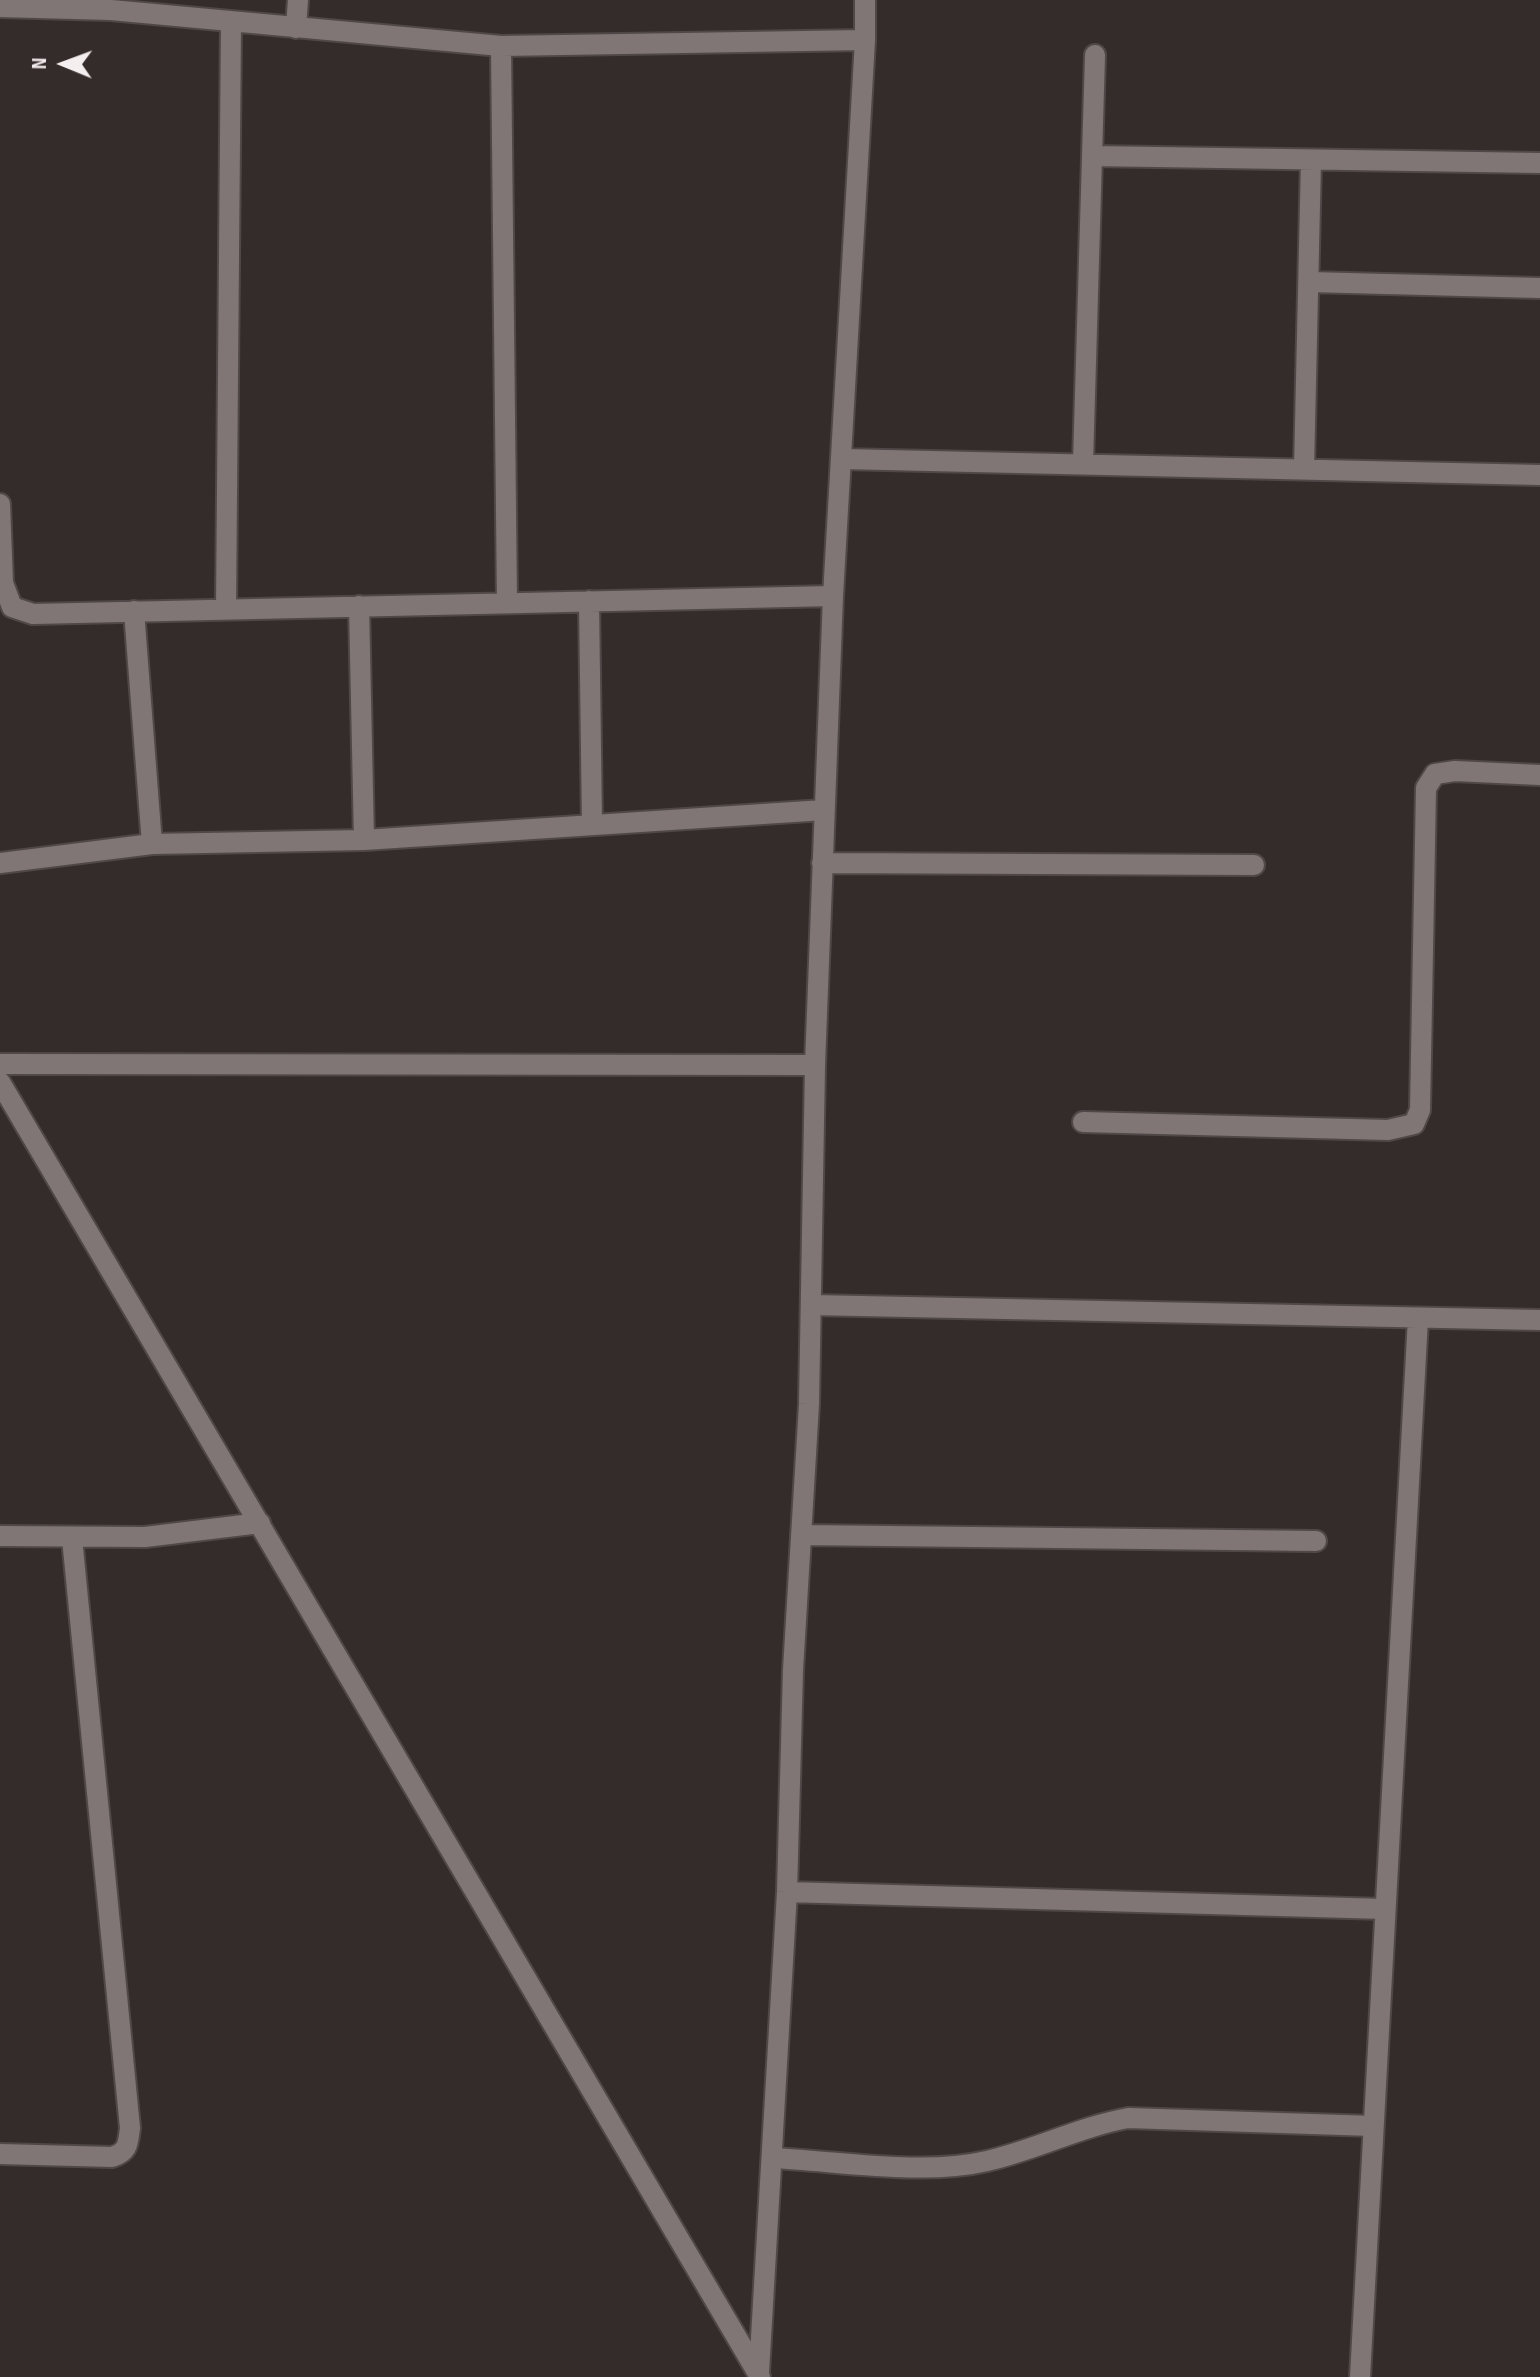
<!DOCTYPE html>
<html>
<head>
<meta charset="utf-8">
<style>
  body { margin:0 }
  #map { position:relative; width:1540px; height:2377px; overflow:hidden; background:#342b2b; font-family:"Sofia Sans Condensed",sans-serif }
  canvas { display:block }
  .north { position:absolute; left:24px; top:24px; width:80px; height:80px; -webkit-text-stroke:6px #342b2b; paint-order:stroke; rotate:271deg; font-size:22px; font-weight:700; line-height:32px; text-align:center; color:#f4eeee }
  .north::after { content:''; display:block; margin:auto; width:28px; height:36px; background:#f4eeee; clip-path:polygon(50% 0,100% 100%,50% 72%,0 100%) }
</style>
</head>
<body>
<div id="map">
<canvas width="1540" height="2377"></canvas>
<div class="north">N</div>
</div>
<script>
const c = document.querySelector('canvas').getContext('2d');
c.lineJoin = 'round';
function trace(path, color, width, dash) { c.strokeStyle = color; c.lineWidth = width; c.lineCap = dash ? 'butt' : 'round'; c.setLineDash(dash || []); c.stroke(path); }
const minor = new Path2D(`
  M0,7L111,10L501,46L865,40L833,596L815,1065L809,1404L793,1670L787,1892L759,2372
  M296,28L298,0
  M865,40V0
  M501,46L507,603
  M1092,156L1540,163
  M1309,282L1540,288
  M842,459L1540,475
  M1083,463L1095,55
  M1304,469L1311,160
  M0,504L3,583L12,607L33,614L833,596
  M589,601L592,825
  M359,606L364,840
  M226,609L231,22
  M134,611L152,844
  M0,863L152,844L364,840L824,810
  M822,863L1254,865
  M0,1064L815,1065
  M1083,1122L1388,1130L1414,1124L1420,1110L1426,788L1435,774L1455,771L1540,775
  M811,1305L1540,1320
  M801,1535L1316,1541
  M0,1536L145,1537L260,1523
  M787,1892L1385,1909
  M0,2154L112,2157C128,2152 128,2144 130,2128L72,1538
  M772,2158C838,2161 923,2176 987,2161C1035,2150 1079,2127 1128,2118L1373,2126
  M1360,2377L1418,1318`);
const tertiary = new Path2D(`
  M0,1082L760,2377`);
trace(minor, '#504848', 24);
trace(tertiary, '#504848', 24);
trace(minor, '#817676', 20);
trace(tertiary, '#817676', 20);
</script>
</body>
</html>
